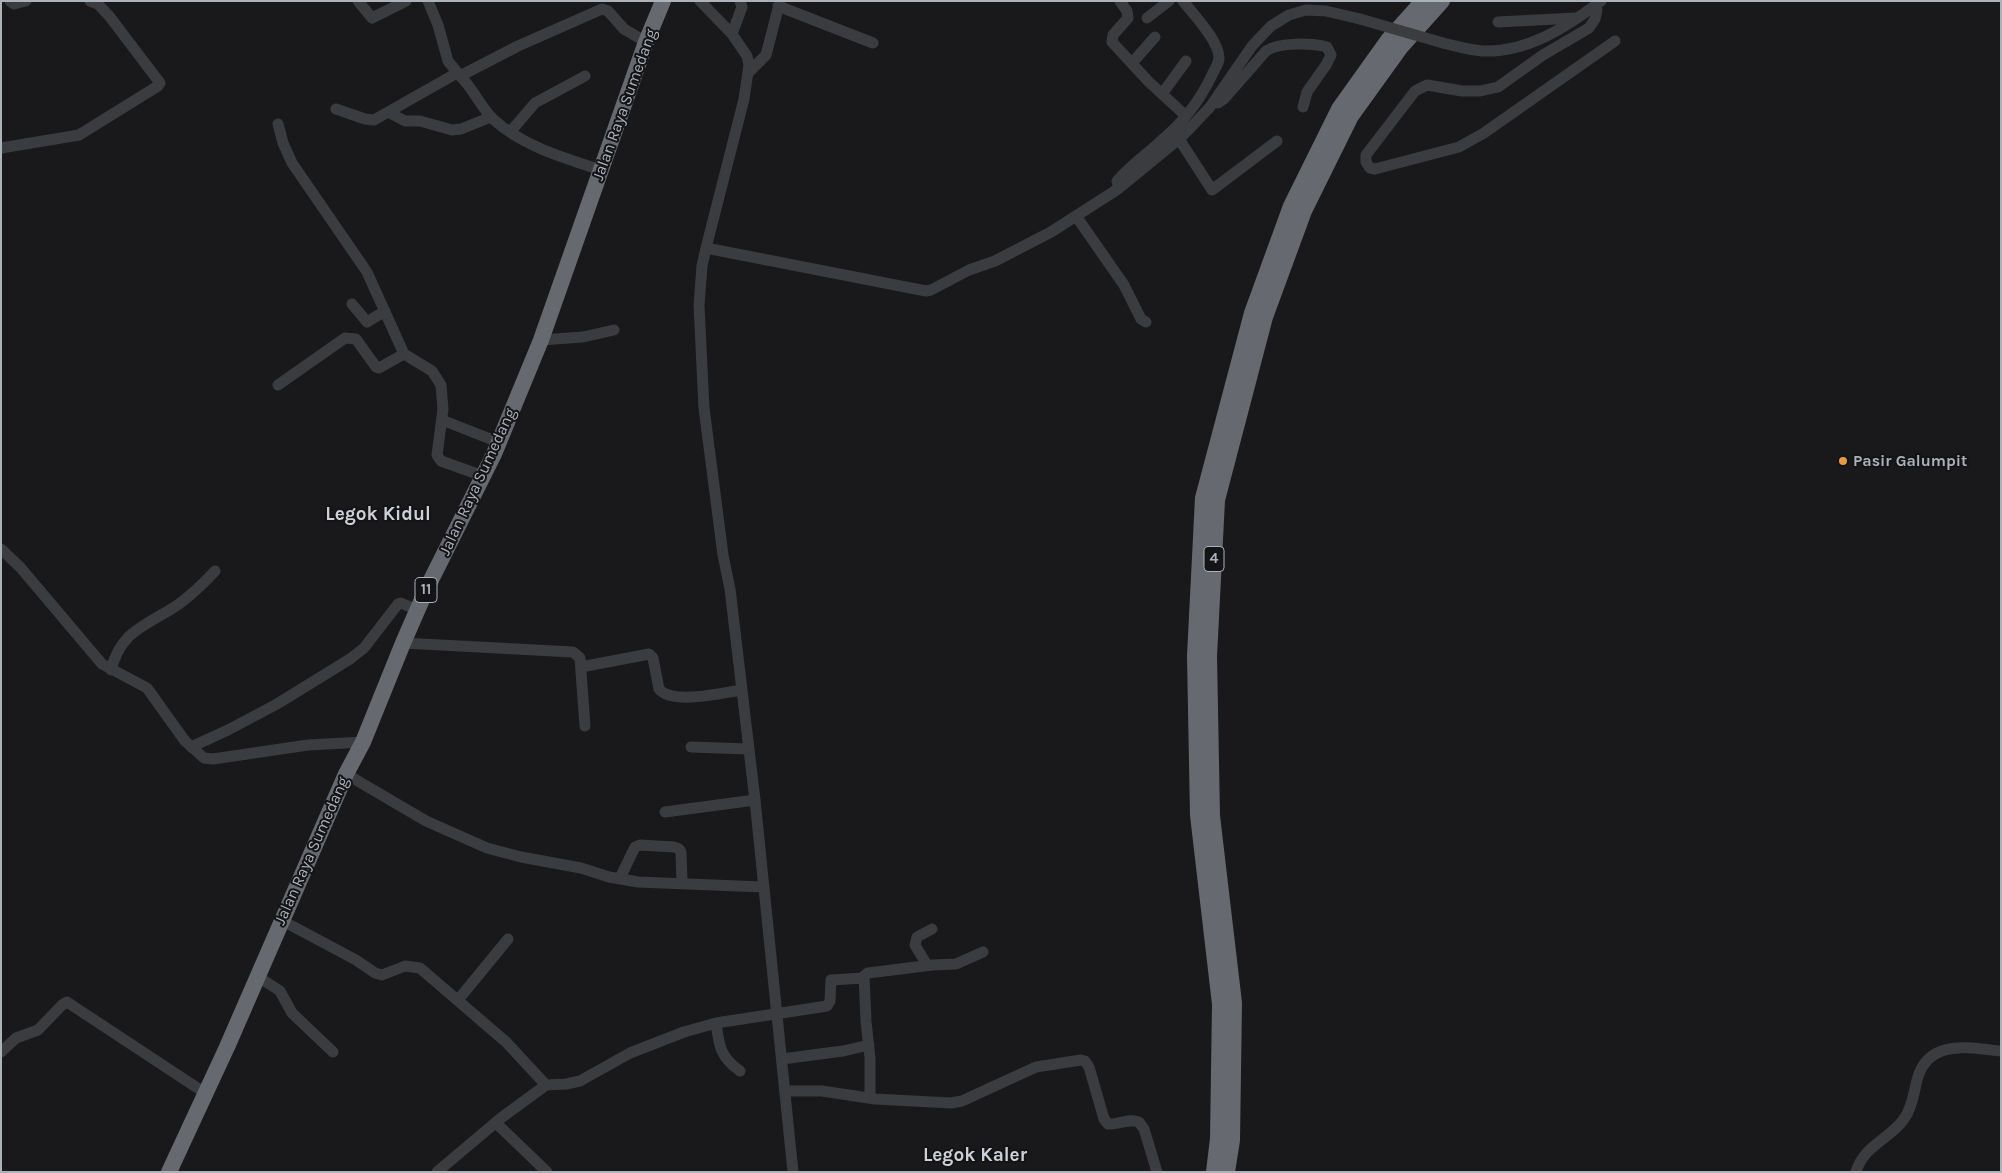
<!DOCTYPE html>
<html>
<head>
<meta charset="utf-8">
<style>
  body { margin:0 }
  #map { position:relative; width:2002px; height:1173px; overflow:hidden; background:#19191b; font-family:Karla,sans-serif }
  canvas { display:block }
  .frame { position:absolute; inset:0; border:2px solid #acb2ba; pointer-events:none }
</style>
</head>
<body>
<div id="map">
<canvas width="2002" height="1173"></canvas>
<div class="frame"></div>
</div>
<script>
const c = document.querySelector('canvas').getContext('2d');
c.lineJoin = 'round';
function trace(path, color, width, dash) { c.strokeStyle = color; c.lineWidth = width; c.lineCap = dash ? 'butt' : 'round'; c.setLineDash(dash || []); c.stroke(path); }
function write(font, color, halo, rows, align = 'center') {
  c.font = font + ' Karla,sans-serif'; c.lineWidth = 4; c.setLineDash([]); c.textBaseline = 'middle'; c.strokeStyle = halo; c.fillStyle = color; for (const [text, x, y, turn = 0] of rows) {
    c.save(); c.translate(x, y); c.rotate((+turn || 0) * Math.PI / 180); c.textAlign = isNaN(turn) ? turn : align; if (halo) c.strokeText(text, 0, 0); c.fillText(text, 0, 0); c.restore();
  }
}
trace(new Path2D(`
  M10,1L14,4L26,1
  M358,1L372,18L406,1
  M428,1L438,25L448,61L460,76
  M700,1L732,34L747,56L749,65L744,99L706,248L702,266L699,305L704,408L723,555L730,589L755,800L793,1172
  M1120,1L1127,11L1128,18L1113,35L1112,42L1149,82L1186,116
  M778,6L873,43
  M1594,7L1597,10L1595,19L1589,28L1543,55L1498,87L1480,91H1462L1427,85L1415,91L1366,155V162L1370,168L1375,169L1459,147L1484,133L1615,41
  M1147,18L1169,1
  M1498,22L1575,18
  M732,34L742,7L740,1
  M1443,43C1456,46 1469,50 1482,51C1527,53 1567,27 1601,1
  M1132,63L1155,37
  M749,72L766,55L780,1
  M1162,94L1186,61
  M1218,103L1224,99L1266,51C1279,42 1312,43 1327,47L1331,55L1326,65L1307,92L1303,107
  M336,109L365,119L374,120L457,73
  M388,112L405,121H420L452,130L461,129L491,117
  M278,124L283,143L292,163L367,272L404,354L432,371L441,385L443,409L437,455L441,461L483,476
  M511,131L535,103L585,76
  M1179,139L1212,190L1277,141
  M1,148L79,135L158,86L160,83L110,17L98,4L90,1
  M601,170C564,158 522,146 493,119C480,106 473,88 460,76L518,46L602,9L608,11L624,29L646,42
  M1118,185L1117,181C1131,165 1147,154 1162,140C1182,123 1200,100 1211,77C1213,72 1218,65 1219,59C1220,42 1194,15 1183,1
  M1076,216L1124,285L1141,319L1146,322
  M706,248L926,291L931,290L969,270L995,261L1051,232L1118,189L1179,139L1193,125L1210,107L1252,46L1271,26L1289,15L1306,10L1326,11L1360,19
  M352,304L367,322L385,311
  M541,340L583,337L614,330
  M278,385L345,338L356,339L376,367L379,368L404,354
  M442,420L498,442
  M1,549L20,567L102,664L147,688L185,741L204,758L213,759L308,745L363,742
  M403,643L573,652L580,658L585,726
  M581,667L649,654L653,658L659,689C672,705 723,693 741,690
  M111,670C120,635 139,628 168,611C186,601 201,586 215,571
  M191,747L228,730L277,704L350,659L364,648L398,604L401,603L417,610
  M691,747L748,749
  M346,774L426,821L487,848L521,857L581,868L609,877L638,882L763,887
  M665,812L755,800
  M620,878L635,847L640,845L674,847L679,849L681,852L682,883
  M281,920L356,960L375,973L382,975L405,966L420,968L506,1042L546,1085L566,1084L580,1081L630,1053L684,1032L716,1023L827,1006L830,1001L831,980L863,978
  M927,965L915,945L917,937L932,929
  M257,976L280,991L292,1013L333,1052
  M458,1000L508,939
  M716,1023C719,1046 720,1057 740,1071
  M1,1052L16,1038L38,1030L62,1005L67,1002L205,1093
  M782,1059L843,1051L869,1045
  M785,1091H822L875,1099L951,1103L962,1101L1036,1067L1081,1060L1085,1061L1089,1067L1104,1119L1108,1124C1118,1125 1129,1118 1139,1122L1144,1129L1157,1172
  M870,1098V1058L866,1021L864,976L868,973L932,965L956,964L983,952
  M496,1123L547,1172
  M437,1172L501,1118L546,1085
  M1856,1172C1863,1146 1890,1139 1904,1119C1912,1108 1914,1092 1917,1080C1928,1038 1969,1048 2001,1051`), '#3a3c3f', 11);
trace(new Path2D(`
  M169,1172L227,1047L346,774L363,742L403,643L427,588L494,454L541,340L646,42L663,1
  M1214,1172L1218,1139L1220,1004L1198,815L1195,656L1203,498L1252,313L1291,206L1339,109L1389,39L1423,1
  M1227,1172L1232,1140L1234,1003L1212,816L1209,656L1217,500L1265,317L1304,211L1351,116L1400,48L1442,1`), '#666a70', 16);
trace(new Path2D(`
  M1360,19L1443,43`), '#3a3c3f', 11);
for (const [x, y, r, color] of [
  [1843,461,5,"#e79a44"]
]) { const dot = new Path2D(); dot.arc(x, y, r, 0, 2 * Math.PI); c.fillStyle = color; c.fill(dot); trace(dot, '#141416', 2); }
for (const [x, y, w] of [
  [1214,559,20],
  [426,590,22]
]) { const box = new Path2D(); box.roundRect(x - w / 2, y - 12.5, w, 25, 4); c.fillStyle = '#141416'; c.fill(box); trace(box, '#acb2ba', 1); }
write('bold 15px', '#acb2ba', null, [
  ["4",1214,559],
  ["11",426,590]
]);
write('16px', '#acb2ba', '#141416', [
  ["Jalan Raya Sumedang",625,105,-70],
  ["Jalan Raya Sumedang",478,482,-65],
  ["Jalan Raya Sumedang",312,851,-66]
]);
write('bold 16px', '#acb2ba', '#141416', [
  ["Pasir Galumpit",1853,461]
], 'left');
write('bold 19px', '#cdd0d6', '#141416', [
  ["Legok Kidul",378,515],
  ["Legok Kaler",975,1156]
]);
</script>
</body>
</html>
